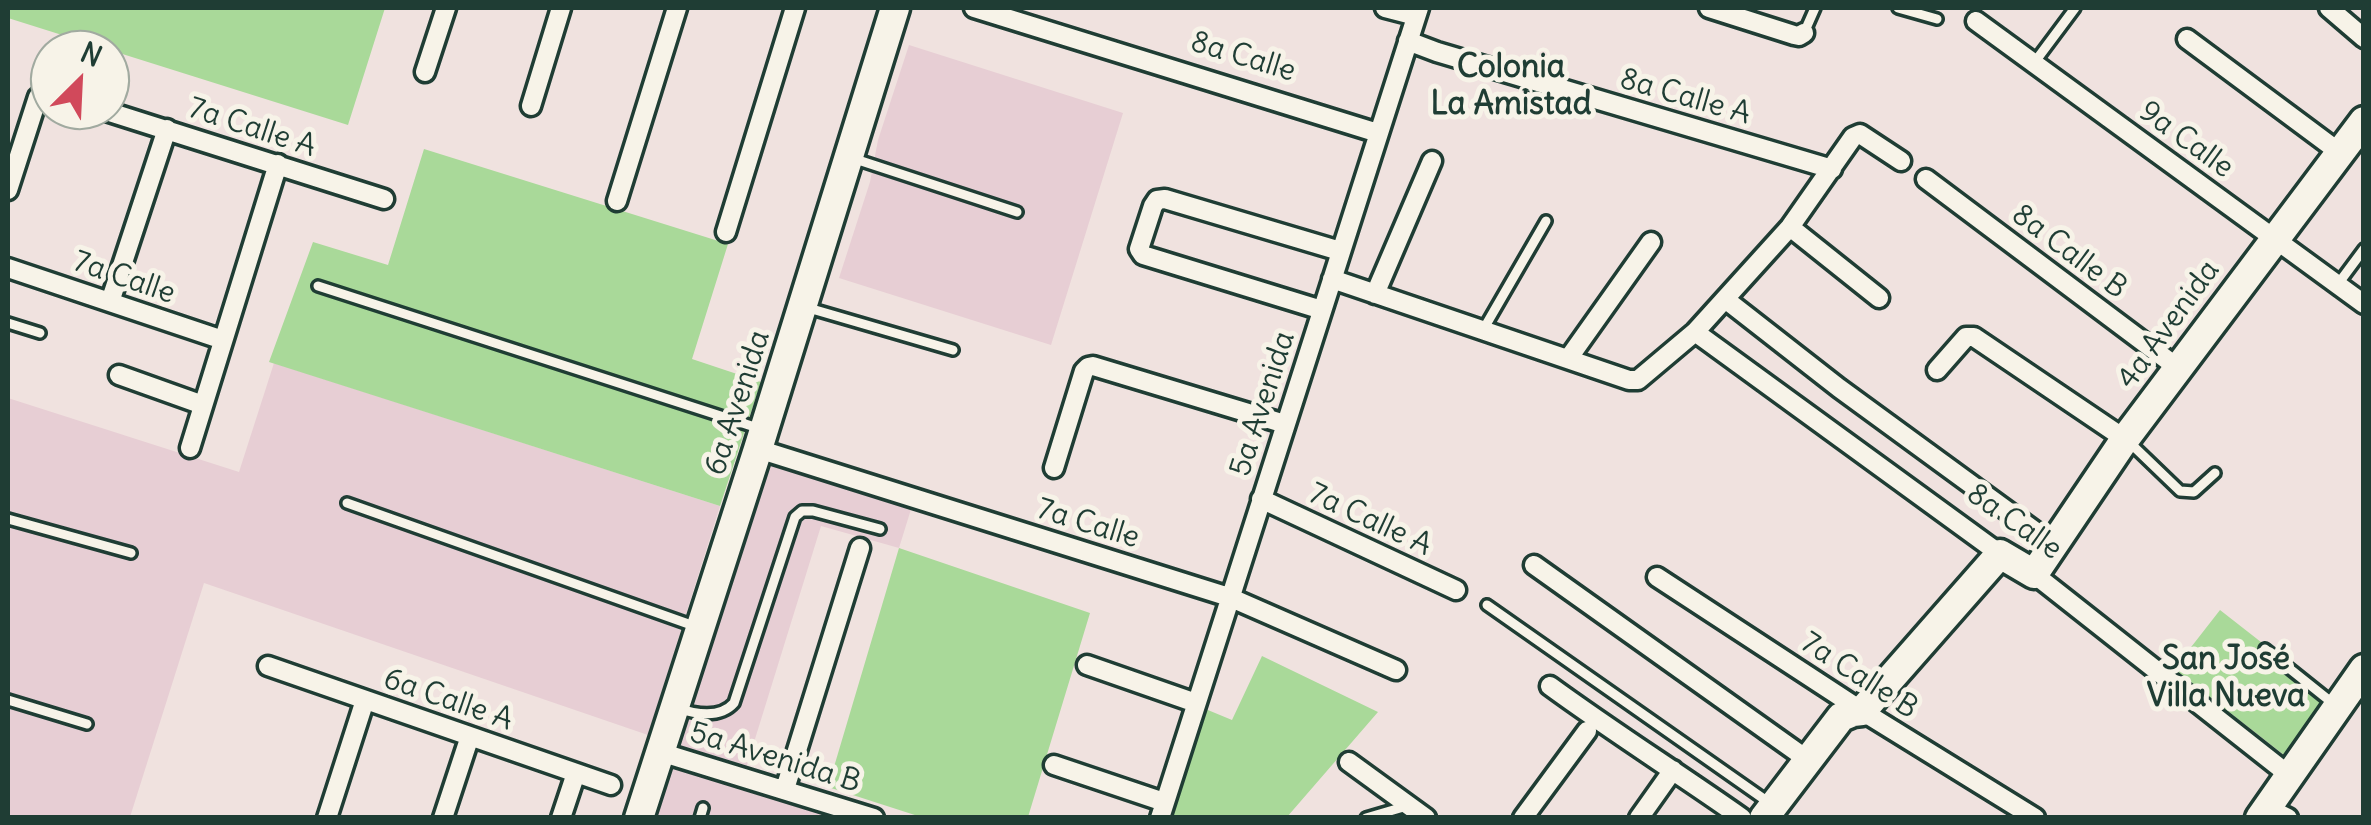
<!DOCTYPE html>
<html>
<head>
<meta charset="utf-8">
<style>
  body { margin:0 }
  #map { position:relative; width:2371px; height:825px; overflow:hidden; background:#f0e2df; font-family:Delius,sans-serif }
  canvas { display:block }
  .frame { position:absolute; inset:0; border:10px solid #1f3d34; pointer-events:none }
  .north { position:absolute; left:30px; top:30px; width:100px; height:100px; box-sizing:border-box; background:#f7f3e8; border:2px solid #a1aaa0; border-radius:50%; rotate:24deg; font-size:28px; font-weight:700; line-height:40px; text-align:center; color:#1f3d34 }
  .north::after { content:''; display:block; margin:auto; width:35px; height:45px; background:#d1495b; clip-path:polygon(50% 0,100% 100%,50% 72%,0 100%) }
</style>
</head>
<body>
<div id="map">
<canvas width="2371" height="825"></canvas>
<div class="frame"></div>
<div class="north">N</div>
</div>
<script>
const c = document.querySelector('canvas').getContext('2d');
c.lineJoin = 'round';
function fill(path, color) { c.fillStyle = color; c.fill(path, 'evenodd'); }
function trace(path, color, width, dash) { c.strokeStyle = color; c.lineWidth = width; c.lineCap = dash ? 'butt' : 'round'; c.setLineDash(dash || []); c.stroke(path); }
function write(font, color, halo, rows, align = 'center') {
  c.font = font + ' Delius,sans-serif'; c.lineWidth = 10; c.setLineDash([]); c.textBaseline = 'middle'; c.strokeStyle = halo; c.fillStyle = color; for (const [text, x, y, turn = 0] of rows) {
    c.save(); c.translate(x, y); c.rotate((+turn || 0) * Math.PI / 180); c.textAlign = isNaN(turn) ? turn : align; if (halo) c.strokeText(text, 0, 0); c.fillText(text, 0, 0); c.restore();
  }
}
fill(new Path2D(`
  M909,45L1123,113L1051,345L839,278L870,182L878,140Z
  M274,363L720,506L648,735L204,583L130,817H8V398L239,472Z
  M768,463L912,506L899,548L821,526L746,768L675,744Z
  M671,765L840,817L654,818Z`), '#e7ced4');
fill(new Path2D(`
  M8,8H385L348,125L8,18Z
  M424,149L728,244L692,359L761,382L720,506L269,362L313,242L388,265Z
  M899,548L1090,613L1028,817H921L828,787Z
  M2220,610L2330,696L2284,755L2174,669Z
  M1262,656L1378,712L1287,817L1167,818L1203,708L1232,720Z`), '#a9d999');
const lane = new Path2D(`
  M1898,8L1937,19
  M1804,33L1815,8
  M2034,63L2075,8
  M852,158L1017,212
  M2338,284L2364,249
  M318,286L761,429
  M805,307L953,350
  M8,323L40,333
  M1483,330L1546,221
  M2127,440L2180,491L2194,492L2215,473
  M347,503L697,627
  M8,519L131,553
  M1487,605L1771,804
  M2265,649L2335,705
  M8,700L87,724
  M677,708C695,714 720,719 734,703L795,517L802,511H813L880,529
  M700,818L703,808
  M1366,818L1407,806`);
const street = new Path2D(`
  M974,8L1378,133
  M1385,8L1416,16
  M1709,8L1794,35L1799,36L1804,33
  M2329,8L2364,38
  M1976,21L2364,304
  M2187,39L2339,152
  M1408,41L1437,52L1832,169
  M425,72L446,8
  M531,106L561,8
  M103,110L384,199
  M1926,179L2178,368
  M8,190L38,97L42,94H50
  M617,201L677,8
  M1790,227L1879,298
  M726,232L795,8
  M8,268L223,340
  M1332,279L1629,380H1638L1695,332L1790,227L1853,137L1860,134L1901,161
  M1375,294L1432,161
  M1725,299L1839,388L2054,545
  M110,302L167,129
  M1322,310L1143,255L1139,249L1153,206L1157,200L1165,199L1340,251
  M1695,332L2000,554
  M1568,359L1651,242
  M1937,370L1966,337H1974L2125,439
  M119,375L203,405
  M190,448L278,164
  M758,449L1229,597L1396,670
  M1054,468L1084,371L1088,367L1093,366L1285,424
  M1261,499L1456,590
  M1534,565L1808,760
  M2034,574L2289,775
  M1657,577L1862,711L2035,818
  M1087,665L1196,703
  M268,666L611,785
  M1550,686C1613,732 1678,773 1742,818
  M660,752L874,818
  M1349,762L1426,818
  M1054,765L1164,802
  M785,789L860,548
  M2266,807L2288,818
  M327,818L365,700
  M443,818L470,736
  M561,818L576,773
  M1160,818L1419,8
  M1523,818L1587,731
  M1639,818L1673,770`);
const secondary = new Path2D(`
  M639,818L758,449L895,8
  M1764,818L1841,717L1853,712L1862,711L2000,554L2034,574L2125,439L2364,121
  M2260,818L2364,669`);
trace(lane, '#1f3d34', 16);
trace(street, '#1f3d34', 25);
trace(secondary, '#1f3d34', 35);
trace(lane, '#f7f3e8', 9);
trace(street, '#f7f3e8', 18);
trace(secondary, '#f7f3e8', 28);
write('30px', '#1f3d34', '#f7f3e8', [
  ["8a Calle",1243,57,17],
  ["8a Calle A",1685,97,16],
  ["7a Calle A",252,128,18],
  ["9a Calle",2186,140,36],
  ["8a Calle B",2069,252,37],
  ["7a Calle",124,278,19],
  ["4a Avenida",2169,325,-54],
  ["6a Avenida",738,403,-72],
  ["5a Avenida",1263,404,-72],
  ["7a Calle A",1370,520,25],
  ["8a Calle",2014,522,35],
  ["7a Calle",1088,524,17],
  ["7a Calle B",1859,676,33],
  ["6a Calle A",448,700,19],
  ["5a Avenida B",775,758,17]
]);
write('bold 32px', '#1f3d34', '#f7f3e8', [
  ["Colonia",1511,68],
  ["La Amistad",1511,105],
  ["San José",2226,660],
  ["Villa Nueva",2226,697]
]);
</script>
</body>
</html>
